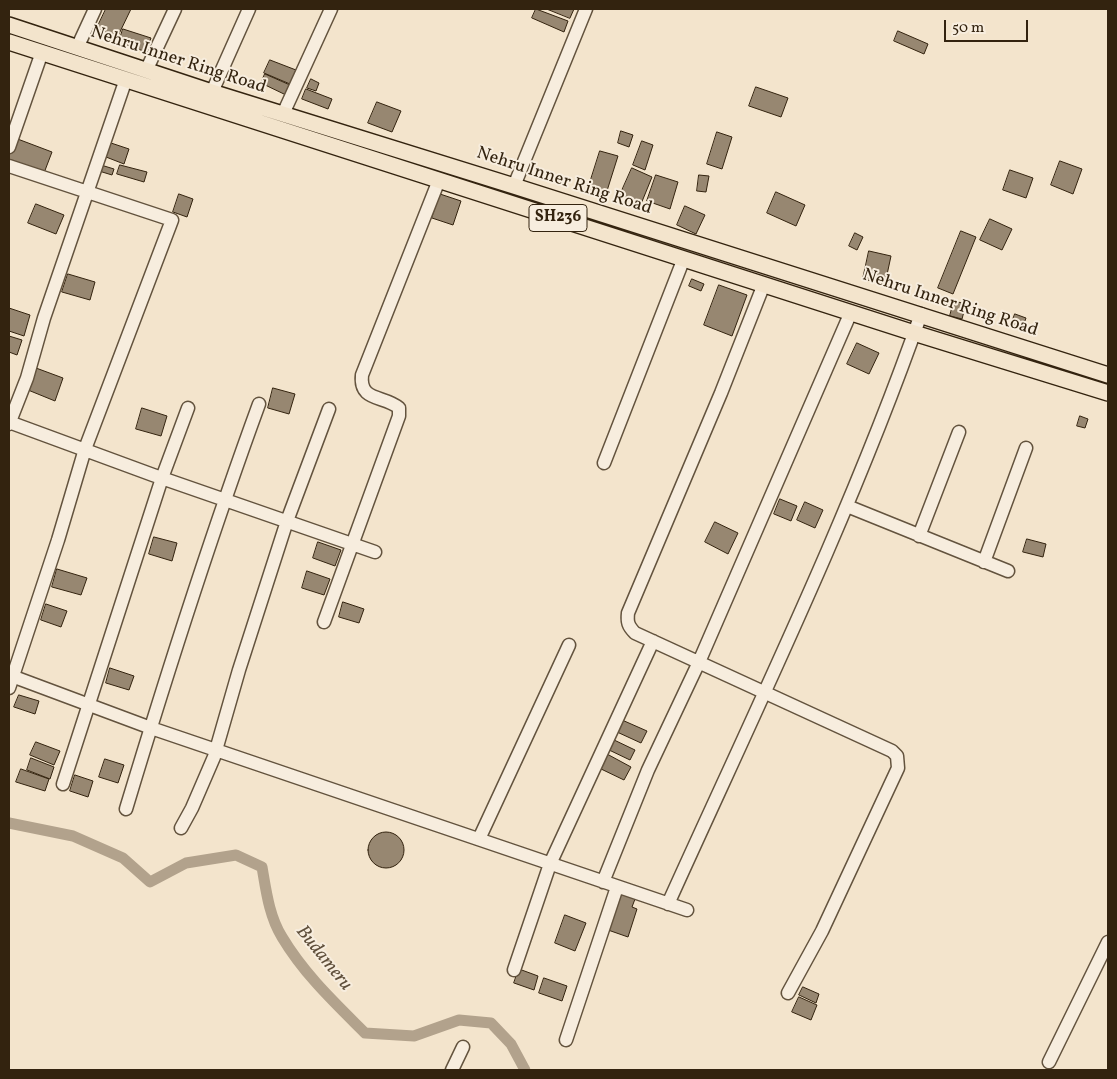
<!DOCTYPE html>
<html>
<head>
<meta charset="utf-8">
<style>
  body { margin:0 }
  #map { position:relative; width:1117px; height:1079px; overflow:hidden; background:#f3e4cc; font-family:Vollkorn,serif }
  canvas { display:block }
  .frame { position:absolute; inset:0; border:10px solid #33230f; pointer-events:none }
  .scale { position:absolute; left:944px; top:20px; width:84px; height:22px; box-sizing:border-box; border:2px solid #33230f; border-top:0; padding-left:6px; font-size:15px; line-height:18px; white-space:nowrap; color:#33230f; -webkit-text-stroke:4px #f7edde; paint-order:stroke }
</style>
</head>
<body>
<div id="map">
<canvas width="1117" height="1079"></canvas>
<div class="frame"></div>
<div class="scale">50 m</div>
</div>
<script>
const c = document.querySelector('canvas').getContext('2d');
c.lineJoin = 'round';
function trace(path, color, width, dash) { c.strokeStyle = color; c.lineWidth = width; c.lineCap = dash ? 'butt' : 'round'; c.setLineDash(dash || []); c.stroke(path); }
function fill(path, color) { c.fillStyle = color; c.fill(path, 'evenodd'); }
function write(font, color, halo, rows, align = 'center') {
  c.font = font + ' Vollkorn,serif'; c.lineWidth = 4; c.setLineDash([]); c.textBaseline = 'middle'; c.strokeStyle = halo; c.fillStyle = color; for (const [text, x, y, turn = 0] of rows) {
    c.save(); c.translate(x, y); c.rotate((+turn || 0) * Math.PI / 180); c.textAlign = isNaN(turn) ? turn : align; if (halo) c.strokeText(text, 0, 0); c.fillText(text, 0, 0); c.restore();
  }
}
trace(new Path2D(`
  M9,823L73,836L123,858L150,882L186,863L236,855L262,867C266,890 269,916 282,937C304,974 335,1003 365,1033L414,1036L459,1020L491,1023L511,1044L525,1070`), '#b2a28c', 11);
const building = new Path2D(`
  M106,9H131L117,38L97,28Z
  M536,9L568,21L564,32L532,18Z
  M547,9H574L570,18Z
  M123,29L151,38L146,52L119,42Z
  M898,31L928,44L924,54L894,41Z
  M270,60L296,70L290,84L264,73Z
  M265,74L290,85L286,95L261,83Z
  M311,79L319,83L316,91L307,88Z
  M756,87L788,98L781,117L749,106Z
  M306,89L332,99L328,109L302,99Z
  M377,102L401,111L392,132L368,123Z
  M621,131L633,135L629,147L618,143Z
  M717,132L732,137L722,169L707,164Z
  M15,138L52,152L44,173L9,159V154Z
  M642,141L653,145L645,170L633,165Z
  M111,143L129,149L124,164L106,157Z
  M600,151L618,156L606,194L588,189Z
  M1060,161L1082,169L1073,194L1051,185Z
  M101,165L114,169L112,175L99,171Z
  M120,165L147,172L144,182L117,174Z
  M632,168L652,177L641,204L620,195Z
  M1010,170L1033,178L1026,198L1003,190Z
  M656,175L678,182L670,209L647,201Z
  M699,175L709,176L706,192L697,191Z
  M776,192L805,205L796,226L767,213Z
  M179,194L193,199L187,217L173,212Z
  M440,194L461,201L453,225L432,218Z
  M36,204L64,215L56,234L28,223Z
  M685,206L705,215L696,234L677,225Z
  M990,219L1012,229L1002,250L980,240Z
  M961,231L976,237L953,294L938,288Z
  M855,233L863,237L857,250L849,246Z
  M869,251L891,256L885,284L863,279Z
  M68,274L95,282L90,300L62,292Z
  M692,279L704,284L701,291L689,286Z
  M719,285L747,295L732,336L704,325Z
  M954,301L966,304L962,319L950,316Z
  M9,308L30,315L24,336L9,331Z
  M1015,314L1026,318L1022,329L1011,325Z
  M9,336L22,340L17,355L9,352Z
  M857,343L879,353L869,374L847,364Z
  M36,368L63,378L55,401L28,390Z
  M273,388L295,394L289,414L268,408Z
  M142,408L167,416L161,436L136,429Z
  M1080,416L1088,419L1085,428L1077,426Z
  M780,499L797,506L791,521L774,514Z
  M805,502L823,510L815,528L797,520Z
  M715,522L738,533L728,554L705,542Z
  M154,537L177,543L172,561L149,554Z
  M1027,539L1046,544L1043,557L1023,552Z
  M318,542L341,550L335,566L313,558Z
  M57,569L87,578L81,595L52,587Z
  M307,571L330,579L324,595L302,588Z
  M343,602L364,609L359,623L339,617Z
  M46,604L67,611L61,627L41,620Z
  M110,668L134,676L129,690L106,683Z
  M19,695L39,701L35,714L14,707Z
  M622,720L647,731L641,743L617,732Z
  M612,739L635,750L630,760L607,749Z
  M36,742L60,751L54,765L30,755Z
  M607,754L631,767L624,780L599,768Z
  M31,758L54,767L50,779L27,770Z
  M105,759L124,765L118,783L99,777Z
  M21,769L49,779L45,791L16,782Z
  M75,775L93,781L88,797L70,791Z
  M368 850a18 18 0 1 1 36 0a18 18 0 1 1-36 0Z
  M621,894L635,899L632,907L637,909L628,937L608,930Z
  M565,915L586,923L575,951L555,943Z
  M519,969L538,976L534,990L514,983Z
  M544,978L567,986L562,1001L539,993Z
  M803,987L819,994L816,1003L799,995Z
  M799,997L817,1005L811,1020L792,1012Z`);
fill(building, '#978771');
trace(building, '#33230f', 1);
const minor = new Path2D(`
  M77,48L95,9
  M146,71L175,9
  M212,92L249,9
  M283,114L331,9
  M9,147L42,52
  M9,166L172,220L85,449L58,540L9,688
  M514,186L586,9
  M764,284L721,393L628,613C627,622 628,626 635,633L892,751L897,756L898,768L822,931L788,993
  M9,422L153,475L375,552
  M9,424L27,378L44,318L126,79
  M604,463L684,258
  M847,506L1008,571
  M919,536L959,432
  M984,562L1026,448
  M324,622L399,416V408C384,395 359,402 362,375L439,180
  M9,675L151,728L687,910
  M63,784L162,478L188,408
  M126,809C167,673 210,538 259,404
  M181,828L192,808L214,757L239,670L287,521L329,409
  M479,839L569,645
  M603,882L648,770L699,662L851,312
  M668,904C756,709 850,516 921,314
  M514,970L550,864L653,641
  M566,1040L617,887
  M1049,1062L1108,942
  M452,1070L463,1047`);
const major = new Path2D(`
  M9,25L212,92L514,186L1108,375
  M9,42L914,333L1108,393`);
trace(minor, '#63533e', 15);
trace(major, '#33230f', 18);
trace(minor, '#f7edde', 12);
trace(major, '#f3e4cc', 15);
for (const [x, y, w] of [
  [558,218,58]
]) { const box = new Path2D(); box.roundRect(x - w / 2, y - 13.5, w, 27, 4); c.fillStyle = '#f7edde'; c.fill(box); trace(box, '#33230f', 1); }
write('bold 16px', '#33230f', null, [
  ["SH236",558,218]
]);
write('18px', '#33230f', '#f7edde', [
  ["Nehru Inner Ring Road",178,61,18],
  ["Nehru Inner Ring Road",564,182,18],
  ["Nehru Inner Ring Road",950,304,18]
]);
write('italic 19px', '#5f4f3b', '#f7edde', [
  ["Budameru",323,959,51]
]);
</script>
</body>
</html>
